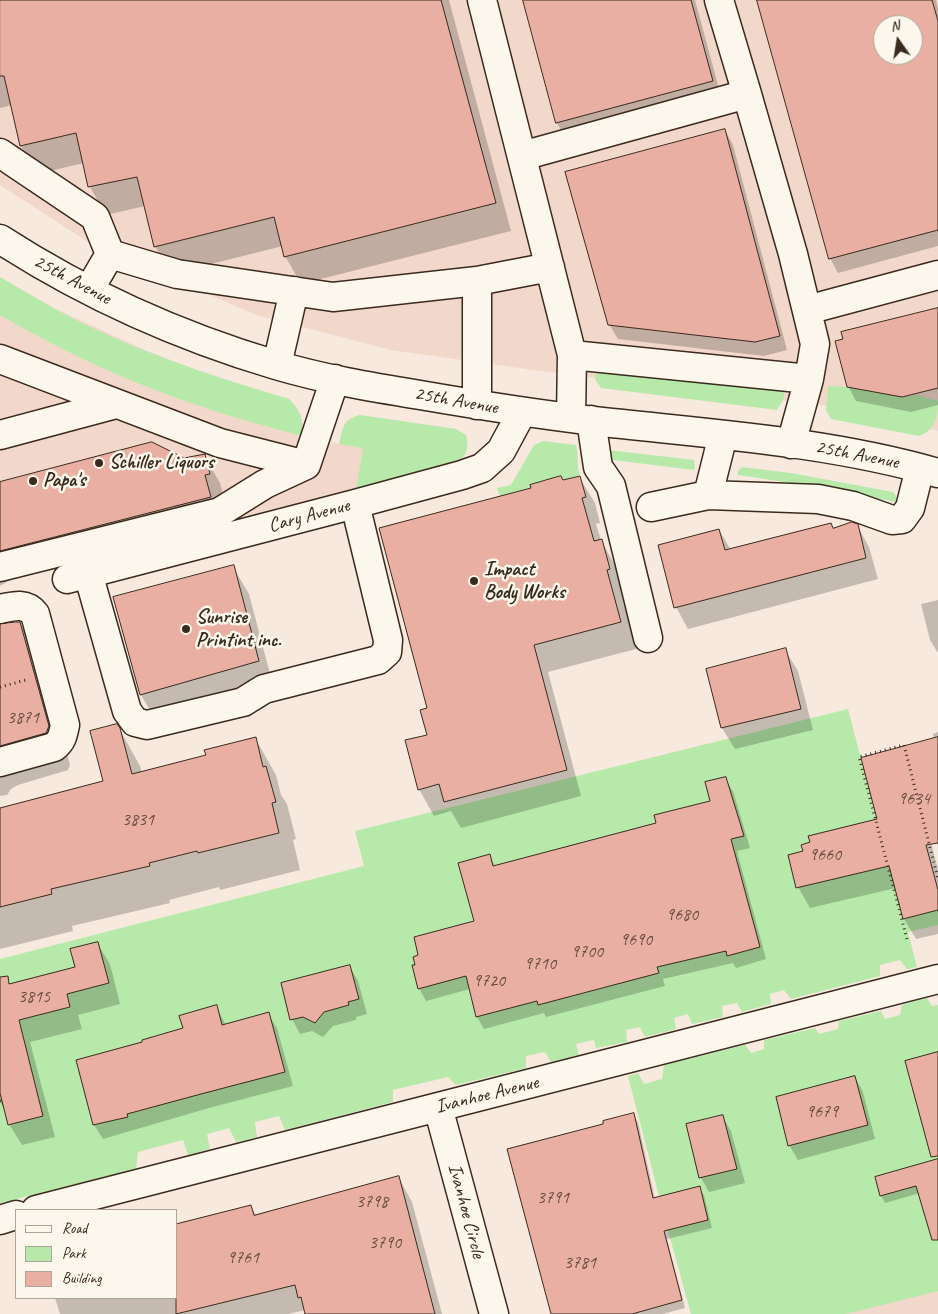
<!DOCTYPE html>
<html>
<head>
<meta charset="utf-8">
<style>
  body { margin:0 }
  #map { position:relative; width:938px; height:1314px; overflow:hidden; background:#f7e9dd; font-family:Caveat,sans-serif }
  canvas { display:block }
  .legend { position:absolute; left:15px; top:1209px; width:162px; height:90px; box-sizing:border-box; background:#fbf7ec; border:1px solid #aea59a; margin:0; padding:6px 9px; list-style:none; font-size:15px; color:#3b2a1e }
  .legend li { display:flex; align-items:center; gap:10px; height:25px }
  .legend b { width:25px; border:1px solid #aea59a }
  .north { position:absolute; left:873px; top:15px; width:50px; height:50px; box-sizing:border-box; background:#fbf7ec; border:1px solid #aea59a; border-radius:50%; rotate:347deg; font-size:14px; font-weight:700; line-height:20px; text-align:center; color:#3b2a1e }
  .north::after { content:''; display:block; margin:auto; width:18px; height:22px; background:#3b2a1e; clip-path:polygon(50% 0,100% 100%,50% 72%,0 100%) }
</style>
</head>
<body>
<div id="map">
<canvas width="938" height="1314"></canvas>
<ul class="legend">
<li><b style="height:6px;background:#fbf7ec"></b>Road</li>
<li><b style="height:14px;background:#b7eaaa"></b>Park</li>
<li><b style="height:14px;background:#e8afa2"></b>Building</li>
</ul>
<div class="north">N</div>
</div>
<script>
const c = document.querySelector('canvas').getContext('2d');
c.lineJoin = 'round';
function fill(path, color) { c.fillStyle = color; c.fill(path, 'evenodd'); }
function trace(path, color, width, dash) { c.strokeStyle = color; c.lineWidth = width; c.lineCap = dash ? 'butt' : 'round'; c.setLineDash(dash || []); c.stroke(path); }
function write(font, color, halo, rows, align = 'center') {
  c.font = font + ' Caveat,sans-serif'; c.lineWidth = 5; c.setLineDash([]); c.textBaseline = 'middle'; c.strokeStyle = halo; c.fillStyle = color; for (const [text, x, y, turn = 0] of rows) {
    c.save(); c.translate(x, y); c.rotate((+turn || 0) * Math.PI / 180); c.textAlign = isNaN(turn) ? turn : align; if (halo) c.strokeText(text, 0, 0); c.fillText(text, 0, 0); c.restore();
  }
}
fill(new Path2D(`
  M0,0H938V431L843,408L533,370L391,350L256,315L88,242L0,185ZM883,25H913V55H883Z
  M0,277L54,308L147,351L215,377L289,399L296,406L301,415L303,428L302,436L339,444L345,423L349,419L360,415L456,429L466,435V453L462,459L455,464L0,581Z
  M938,1276V1314H784Z`), '#f2d8cb');
fill(new Path2D(`
  M0,277C18,287 35,298 53,308C127,348 208,375 289,399C300,410 304,420 302,436C270,427 237,419 206,408C134,385 65,353 0,315Z
  M598,364L784,384V398L777,410L601,388L595,379Z
  M828,386L847,387L902,397L917,395L938,401C938,418 935,430 919,436L831,419L826,410Z
  M360,415L456,429L466,435C470,448 466,457 455,464L356,490L363,448L339,444C343,428 342,420 360,415Z
  M543,441L576,445C579,455 576,465 580,475L563,480L561,476L530,485L531,488L500,496L497,488L511,485L534,445Z
  M608,450L694,460L695,467L694,470L605,459Z
  M742,467L791,473L893,492L896,496V502L818,487L738,475V471Z
  M848,709L903,919L938,910V925L908,932L917,967L907,969L900,960L880,965V976L791,999L784,990L770,994L771,1004L742,1012L737,1003L722,1006L723,1017L692,1024L688,1014L674,1018L676,1029L645,1037L640,1027L626,1030L627,1042L596,1048L594,1040L576,1044L579,1055L551,1062L545,1052L526,1056V1068L456,1085L448,1077L393,1090V1102L285,1130L279,1116L255,1122L257,1137L236,1142L229,1128L207,1134L210,1149L188,1155L183,1140L138,1152L136,1169L0,1203V959L364,866L355,831Z
  M927,998L932,1006L938,1005V1291L846,1314H691L667,1227L628,1076L638,1073L644,1084L662,1079L664,1065L745,1045L751,1053L764,1049V1040L815,1028L819,1034L838,1029L839,1021L881,1011L885,1019L900,1015L902,1005Z`), '#b7eaaa');
fill(new Path2D(`
  M0,0H449L511,231L301,284L285,256L283,246L171,274L155,246L145,206L106,215L90,187L84,163L37,174L21,146L12,105L0,108Z
  M525,0H695L721,96L565,137L557,123Z
  M759,0H936L938,9V246L838,273L830,258ZM883,25H913V55H883Z
  M725,130L733,145L787,350L764,356L618,339L609,324Z
  M938,309V405L911,412L856,401L848,386Z
  M204,455L220,483L225,502L226,525L12,579L0,586V484L184,460Z
  M579,477L595,503L600,523L596,524L601,540L616,567L624,596H622L636,649L548,672L581,796L461,828L451,811L434,816L419,789L428,735V709L563,481Z
  M831,524L833,529L857,525L869,547L878,579L688,629L676,607L719,530L731,550Z
  M233,567L249,594L274,689L157,722L141,695Z
  M938,600V653L930,640L921,604Z
  M20,623L42,661L70,765L68,770L18,785L11,789L7,795L0,796V625Z
  M785,650L798,671L813,730L735,749L722,728L707,670Z
  M119,728L140,766L142,773L207,756L255,738L276,775L281,795L287,804L296,839L293,840L300,870L220,890L219,887L169,900L170,903L72,926L73,931L0,949V809L105,782Z
  M938,732V797L920,802L938,869V934L916,939L904,919L896,888L810,908L798,887L804,852L878,819L934,740L933,734Z
  M725,779L733,791L750,848L737,851L766,959L736,968L733,963L663,979L665,986L546,1017L544,1013L484,1029L477,1017L470,989L426,1001L419,988L416,966L475,922L489,856L496,867L657,824L711,802Z
  M97,943L110,964L120,1004L78,1015L82,1029L30,1042L55,1137L22,1145L9,1124L6,1112L0,1102V987L76,968Z
  M350,967L358,981L367,1014L356,1017V1020L333,1026L323,1037L312,1031L300,1034L292,1019Z
  M216,1007L226,1025L268,1014L277,1028L293,1086L209,1108L103,1139L94,1125L78,1060L144,1043L184,1029Z
  M855,1077L863,1092L875,1139L798,1160L789,1145Z
  M633,1115L638,1122L655,1199L699,1187L704,1195L712,1228L667,1239L685,1308L663,1314H552L605,1125Z
  M723,1117L731,1131L745,1183L709,1192L701,1178L687,1125Z
  M938,1166V1206L920,1193L885,1203L881,1196L876,1177Z
  M399,1178L412,1202L442,1314H306L305,1310L288,1314H60L55,1298H176L251,1206L256,1216Z`), '#0003');
const building = new Path2D(`
  M0,0H441L496,203L284,257L274,217L154,247L137,177L88,187L76,133L20,146L4,76H0Z
  M523,0H691L713,81L556,123Z
  M757,0H932L938,21V230L829,259ZM883,25H913V55H883Z
  M725,129L780,336L755,342L608,325L565,172Z
  M938,308V388L902,397L847,387L835,341L843,339L841,332Z
  M152,442L184,458L205,454L210,474L205,475L211,497L0,551V482Z
  M561,476L563,480L580,476L586,497L582,498L594,541L602,539L610,569L607,570L621,622L534,645L567,770L444,802L439,784L418,790L405,740L427,735L420,710L427,708L379,528L531,488L530,485Z
  M852,522L858,524L866,558L674,608L658,545L719,529L725,550L831,523L833,528Z
  M234,565L259,661L140,695L113,597Z
  M16,622H20L49,726L46,733L0,746V624Z
  M786,648L801,709L721,728L706,669Z
  M117,724L120,728L132,774L206,755L204,750L256,737L263,767L266,766L276,802L272,803L279,833L198,853L197,851L149,863L150,866L51,889L52,894L0,907V808L103,781L90,731Z
  M938,737V843L926,845L938,890V910L903,919L889,866L796,888L788,855L803,851L801,845L810,842L808,836L877,819L861,758Z
  M726,777L744,836L731,839L760,947L727,956L726,951L657,967L659,973L538,1005L537,1001L476,1017L466,976L418,989L412,965H415L413,957L418,955L414,937L474,921L458,863L490,854L493,866L656,823L654,815L710,801L705,782Z
  M98,942L109,983L67,994L70,1007L19,1020L43,1116L8,1125L0,1093V977L8,976L9,984L75,967L70,949Z
  M350,965L359,999L348,1002L349,1005L324,1012L315,1023L303,1017L290,1020L281,983Z
  M217,1005L222,1025L269,1012L285,1072L201,1094L127,1114L128,1117L93,1125L76,1060L142,1042V1040L183,1028L179,1016Z
  M938,1052V1156L931,1157L905,1061Z
  M855,1076L868,1125L788,1146L776,1097Z
  M634,1113L653,1198L700,1186L708,1220L664,1231L682,1300L632,1314H551L507,1149L603,1124V1121Z
  M723,1115L737,1169L699,1178L686,1124Z
  M938,1159V1240H932L916,1186L880,1196L875,1177Z
  M399,1176L435,1314H305L301,1297L298,1298L295,1285L176,1314V1224L251,1205L254,1215Z`);
fill(building, '#e8afa2');
trace(building, '#3b2a1e', 1);
const minor = new Path2D(`
  M482,0L572,355L571,418
  M719,0L747,94
  M0,153L95,217L110,254
  M522,156L747,94L793,254L815,344L809,379L791,444
  M0,239C85,294 179,336 276,365C323,379 371,387 420,395C478,405 536,414 594,421C709,434 827,441 938,473
  M89,290L110,254L177,274L333,297L477,281
  M807,310L938,275
  M572,355L809,379
  M0,359L220,443L306,465L335,379
  M277,365L294,291
  M477,405V281L550,267
  M591,420L598,467L611,486L648,638
  M0,435L116,404
  M723,435L708,495L818,499L853,506L892,520L902,519L910,508L920,468
  M651,507L708,495
  M0,567L220,512L265,484L306,465
  M88,573L127,711L135,722L147,725L243,702L264,689L378,660L387,652L388,640L355,504
  M67,579L355,504L462,475L482,468L501,451L522,412
  M0,609C13,606 26,602 35,614L65,725C63,735 62,741 54,747L0,762
  M438,1107L494,1314
  M36,1210L938,979
  M0,1220L16,1215`);
trace(minor, '#3b2a1e', 31);
trace(new Path2D(`
  M0,687L26,680
  M907,939L859,757L904,745L938,879
  M0,1101L2,1100`), '#3b2a1e', 3, [1, 4]);
trace(minor, '#fbf7ec', 28);
for (const [x, y, r, color] of [
  [99,463,5,"#3b2a1e"],
  [33,481,5,"#3b2a1e"],
  [474,581,5,"#3b2a1e"],
  [186,629,5,"#3b2a1e"]
]) { const dot = new Path2D(); dot.arc(x, y, r, 0, 2 * Math.PI); c.fillStyle = color; c.fill(dot); trace(dot, '#fbf7ec', 2); }
write('18px', '#664b3f', null, [
  ["3871",23,718],
  ["9634",914,799],
  ["3831",138,820],
  ["9660",825,855],
  ["9680",682,915],
  ["9690",636,940],
  ["9700",587,952],
  ["9710",540,964],
  ["9720",489,981],
  ["3815",34,997],
  ["9679",822,1112],
  ["3791",553,1198],
  ["3798",372,1202],
  ["3790",385,1243],
  ["9761",243,1258],
  ["3781",580,1263]
]);
write('20px', '#3b2a1e', '#fbf7ec', [
  ["25th Avenue",72,280,28],
  ["25th Avenue",456,401,10],
  ["25th Avenue",857,455,11],
  ["Cary Avenue",309,516,-15],
  ["Ivanhoe Avenue",487,1095,-14],
  ["Ivanhoe Circle",466,1211,75]
]);
write('bold 20px', '#3b2a1e', '#fbf7ec', [
  ["Schiller Liquors",109,463],
  ["Papa's",43,481],
  ["Impact",484,570],
  ["Body Works",484,593],
  ["Sunrise",196,618],
  ["Printint inc.",196,641]
], 'left');
</script>
</body>
</html>
